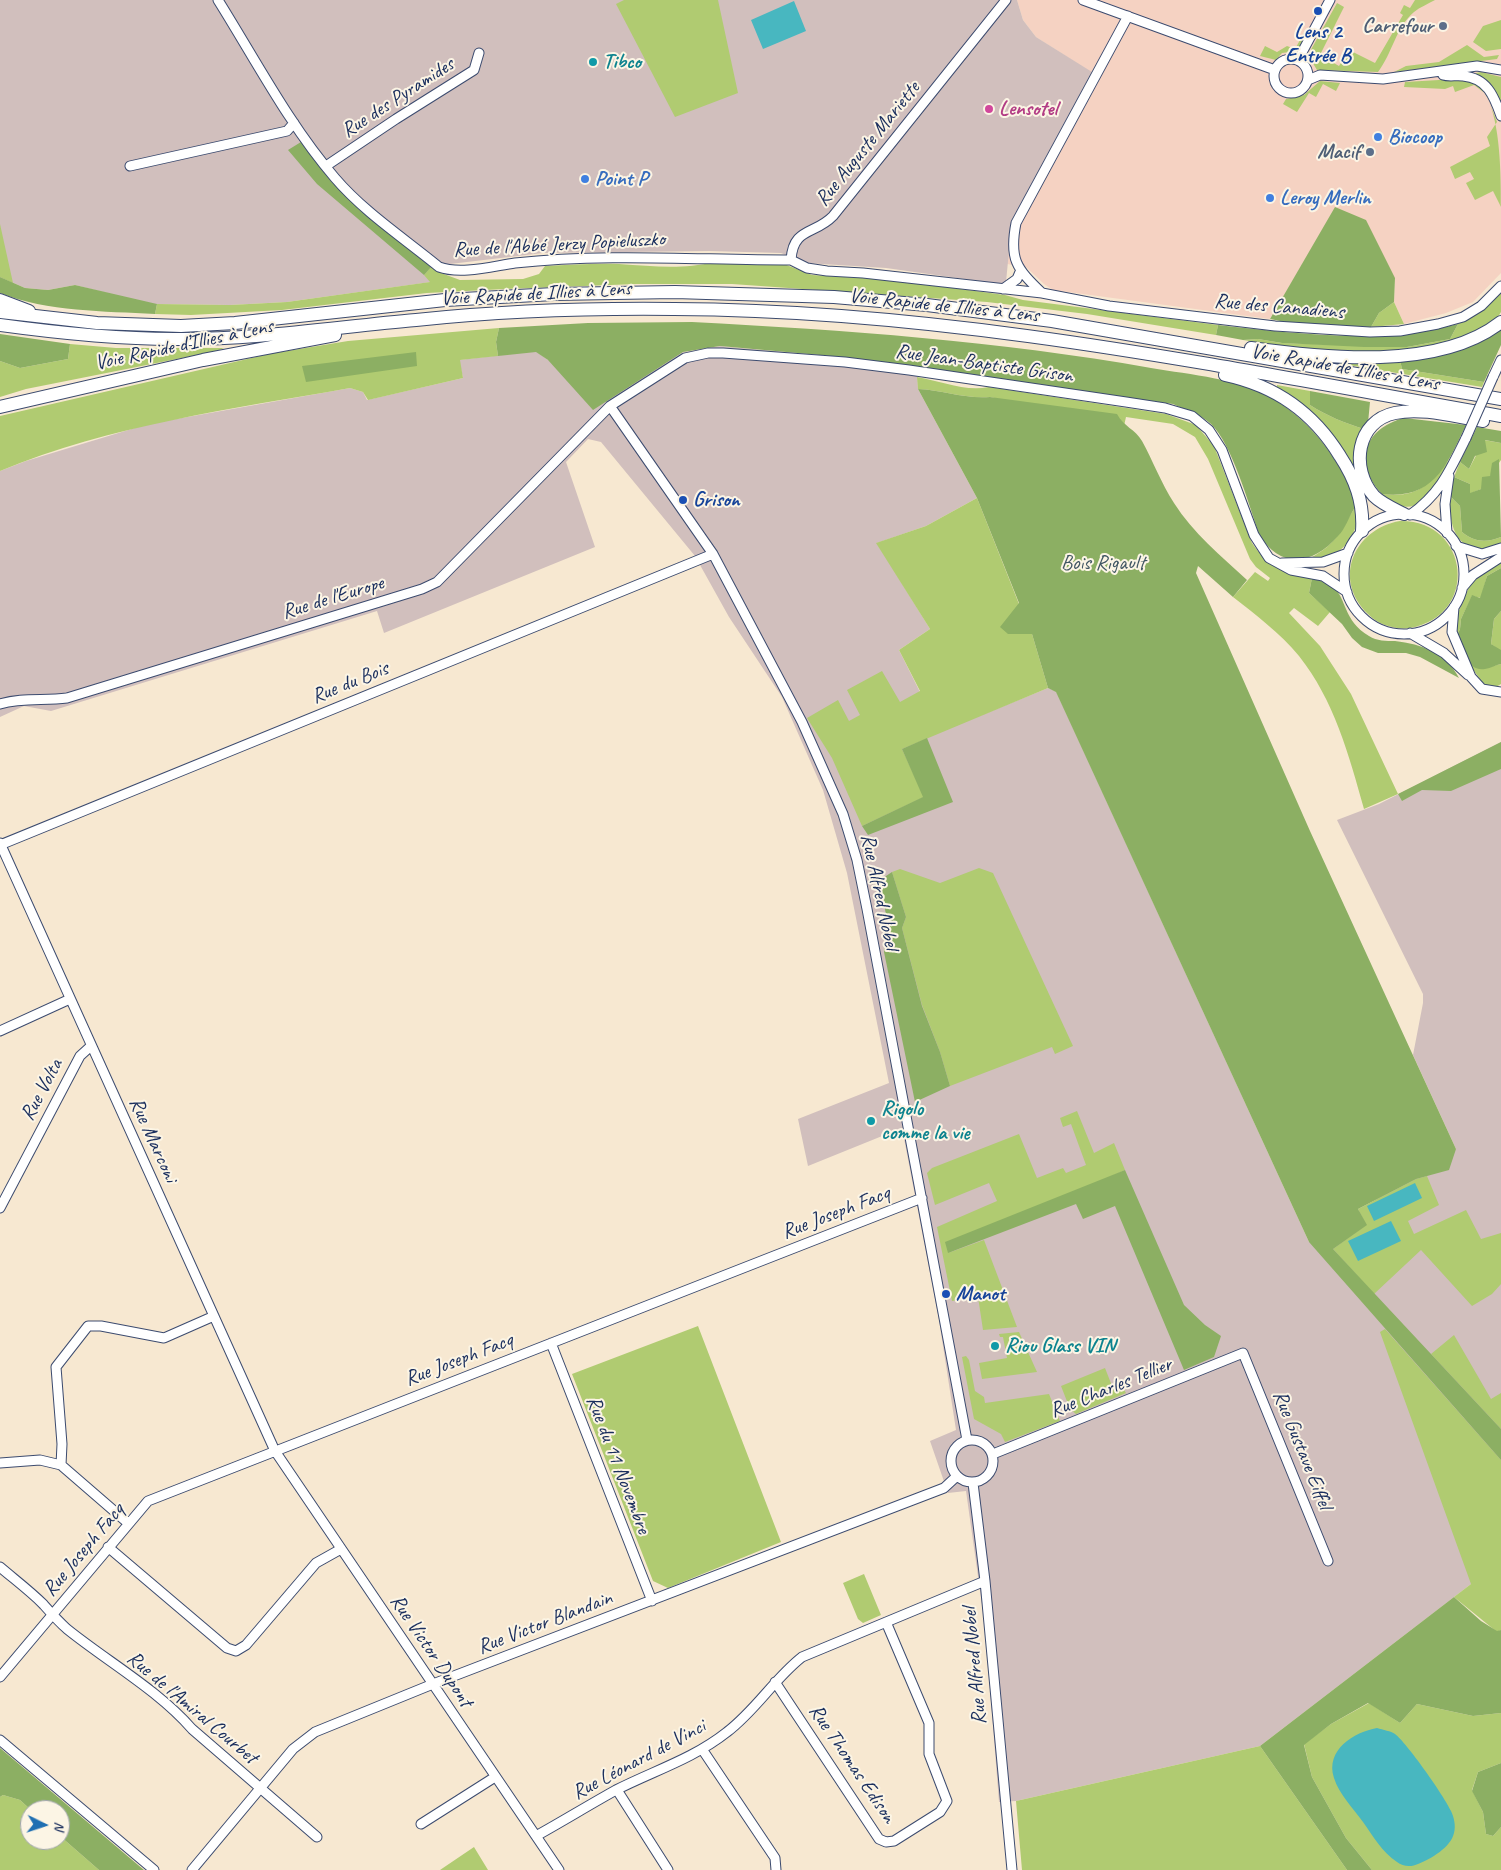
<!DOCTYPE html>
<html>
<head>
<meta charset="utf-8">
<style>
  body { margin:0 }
  #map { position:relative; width:1501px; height:1870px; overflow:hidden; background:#f7e8d1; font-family:Caveat,sans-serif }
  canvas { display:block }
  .north { position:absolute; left:20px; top:1800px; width:50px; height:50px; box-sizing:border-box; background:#fcf5e5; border:1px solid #a2a6af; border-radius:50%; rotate:94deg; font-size:14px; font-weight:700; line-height:20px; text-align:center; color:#1b2f5e }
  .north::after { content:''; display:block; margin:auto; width:18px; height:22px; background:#1f6fb2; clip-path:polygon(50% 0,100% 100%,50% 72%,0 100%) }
</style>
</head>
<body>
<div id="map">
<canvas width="1501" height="1870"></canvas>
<div class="north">N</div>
</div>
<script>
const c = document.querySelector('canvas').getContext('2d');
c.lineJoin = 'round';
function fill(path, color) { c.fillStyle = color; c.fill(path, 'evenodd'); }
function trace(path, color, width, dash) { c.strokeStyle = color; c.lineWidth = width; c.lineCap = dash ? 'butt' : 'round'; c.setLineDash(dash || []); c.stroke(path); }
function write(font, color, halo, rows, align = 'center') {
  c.font = font + ' Caveat,sans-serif'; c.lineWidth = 4; c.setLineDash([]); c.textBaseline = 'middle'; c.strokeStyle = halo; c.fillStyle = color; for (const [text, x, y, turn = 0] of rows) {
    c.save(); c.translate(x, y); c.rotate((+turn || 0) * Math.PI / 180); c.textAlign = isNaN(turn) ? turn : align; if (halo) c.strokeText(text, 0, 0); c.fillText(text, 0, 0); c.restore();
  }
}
fill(new Path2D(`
  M1017,0H1501V273L1473,302L1446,313L1404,324L1394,302L1395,278L1336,207L1270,319L1053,290L1044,284L1026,267L1007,264L1012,220L1092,73L1036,37L1023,20Z`), '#f5d2c2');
fill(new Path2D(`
  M0,0H1017L1023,20L1036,37L1092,72L1012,220L1006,282L1000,284L886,268L806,263L781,253L709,251L543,253L450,264L431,282L287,302L230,305L150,304L75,285L48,290L25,288L0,277Z
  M720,346L842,357L917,367L918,389L977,498L926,526L877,543L930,629L899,650L940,732L1048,688L1056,691L1309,1242L1456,1149L1413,1055L1423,1003V994L1337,820L1379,804L1501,742V1561L1260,1746L1016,1801L999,1802L985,1626L966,1491L948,1493L930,1441L956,1430L939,1320L902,1128L808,1166L798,1119L889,1083L847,873L823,790L782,697L729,617L695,556L601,442L588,439L566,462L595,547L384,633L377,611L51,711L24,706L0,717V471L26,461L148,424L350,388L363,392L367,400L463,378L459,360L536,351L548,360L667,361L683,352Z`), '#d1bfbd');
fill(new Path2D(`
  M624,0H718L738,93L675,117L616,4Z
  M1415,0H1435C1428,4 1420,7 1414,12C1396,27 1392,54 1378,72L1317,70L1308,55L1337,3L1344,7L1320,55L1339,66L1349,50L1375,63L1403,15L1400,13L1404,5L1410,8Z
  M1501,20V49L1486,51L1473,42L1483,26Z
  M1305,31L1307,32L1297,51L1282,53L1276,60L1260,56L1265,46L1277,52L1287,46L1295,49Z
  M1467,45L1484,57L1499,55L1497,59L1394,72L1406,66L1439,62Z
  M1481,72L1501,77V104L1490,83L1476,75V73Z
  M1456,79C1463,80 1472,80 1478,85C1501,105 1501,173 1501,207L1493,191L1475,200L1466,183L1474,179L1470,172L1455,179L1450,167L1490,146L1487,137L1497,122L1486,94L1474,85L1455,92L1453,86L1445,89L1404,87L1405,82Z
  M1320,81L1340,83L1336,91L1323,84L1316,97L1309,93L1297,112L1283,104L1286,99L1304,95Z
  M0,224L13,283L0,277Z
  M715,262L784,264L812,275L894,280L1005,295L1023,300L1218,325L1216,335L1087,314L987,302L732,284H637L505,289L427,293L282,310L191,315L155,314L157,304L230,305L287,302L430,282L424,275L432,266L441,273L460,280L523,279L539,274L545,266C569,265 595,263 619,264C653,266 680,270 715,262Z
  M1501,293V312L1496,320L1484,330L1449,343L1392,354L1300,349L1243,340L1258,339L1282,343L1407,347L1450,339L1458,324L1485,308Z
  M1394,302L1404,324L1371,327L1379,313Z
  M499,328L496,342L498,356L460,360L463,378L368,400L363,392L350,388C232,409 111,425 0,471V416L269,354L348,341Z
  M70,344L116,348H224L217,351L26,389L0,397V361L20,368L68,359Z
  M1400,360L1402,369L1484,382L1482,387L1336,363Z
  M917,377C941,381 965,392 989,387L1166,414L1196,425L1214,446L1252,543C1267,565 1285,576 1312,578L1309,593L1330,612L1318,626L1294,608L1289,613L1320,646L1351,694L1398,794L1364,809C1349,755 1334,700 1299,656C1280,633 1256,615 1233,597L1255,572L1268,581L1270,578L1256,567L1250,559L1208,459L1195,437L1173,424L1126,417L1124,426L990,397C964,399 943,390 918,389Z
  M1277,385L1310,391V405C1327,416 1345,423 1364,429L1357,472L1277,389Z
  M1484,440L1501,443V460L1481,489L1469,494L1470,484L1454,477L1460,462L1469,469Z
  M1449,460C1436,491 1415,526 1382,494C1418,498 1427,486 1449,460Z
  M1450,496L1460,506L1462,532C1473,542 1487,543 1501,537V544C1461,559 1448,533 1450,496Z
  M977,498L1019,604L1008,634H1032L1048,688L902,749L924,797L862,826L832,758L807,718L838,700L849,721L860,715L847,690L882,671L900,702L920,691L899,650L930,629L876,543L926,526Z
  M1360,507C1358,534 1341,563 1310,558C1337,544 1339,532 1354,509Z
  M1400,521C1470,520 1480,616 1410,628C1396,630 1378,625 1368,614C1332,579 1354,529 1400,521Z
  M1501,561V568L1487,576L1481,598L1472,596L1461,619L1460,629L1457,635V615L1472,580Z
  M1501,611V650H1499L1491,644L1494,619Z
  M1465,658C1480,673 1482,668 1501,664V684L1496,687L1484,685Z
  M979,868L993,873L1073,1046L1055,1054L1052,1047L950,1086L940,1052L922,1005L902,928L906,917L892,872L900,869L940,883Z
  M1077,1111L1094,1153L1114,1143L1125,1170L948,1253L984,1240L1017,1327L983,1330L978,1297L952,1301L937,1227L997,1201L989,1183L935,1205L927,1173L932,1168L1019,1134L1037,1178L1063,1168L1066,1173L1086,1165L1071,1124L1063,1127L1060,1118Z
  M1427,1176L1439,1205L1408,1221L1414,1234L1466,1210L1481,1239L1501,1233V1284L1492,1294L1472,1306L1421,1250L1374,1294L1333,1249L1366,1225L1358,1209L1416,1179Z
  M698,1326L781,1542L668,1588L653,1581L572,1374Z
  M1385,1329L1501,1460V1630L1497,1632L1454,1597L1471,1584L1380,1332Z
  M1019,1332L1037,1372L982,1379L979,1363L1007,1358L1003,1337H1000L999,1334Z
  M1454,1335L1491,1399L1501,1393V1429L1431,1354Z
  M966,1356L969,1360L975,1391L984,1397L985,1403L1049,1394L1060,1421L1005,1442L1001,1434L974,1419L962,1357Z
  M1105,1368L1114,1391L1123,1388L1126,1393L1076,1414L1070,1409L1061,1386Z
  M864,1574L881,1615L863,1623L858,1619L843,1583Z
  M1369,1703L1400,1723L1417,1704L1473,1716L1501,1713V1763L1478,1772L1472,1790L1483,1812L1486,1834L1493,1836L1501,1827V1870H1372L1346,1838L1312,1777L1304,1744L1331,1724Z
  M1260,1746L1347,1870H1022L1016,1801Z
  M3,1795L20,1800L31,1810L30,1840H60V1836L99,1870H0V1797Z
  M474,1847L488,1870H440Z`), '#b0cb71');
fill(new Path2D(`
  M301,142L330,180L350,199L432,266L424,275L317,184L288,150Z
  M1335,207L1366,220L1395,278L1394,302L1379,313L1371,327L1296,324L1270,319Z
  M0,277L25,288L48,290L75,285L157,304L155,314C104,311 48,312 0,293Z
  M692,322C846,330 999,341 1151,368C1191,375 1240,378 1275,400C1317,426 1340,463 1360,507L1354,509C1348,518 1346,528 1338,536C1313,565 1280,570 1259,534C1249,505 1232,444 1211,424C1200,414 1186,410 1173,404L842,357L720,346L683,352L593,410L548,360L536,352L498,356L496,342L499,328L588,323Z
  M1458,324L1450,339L1407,347H1364L1282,343L1258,339L1243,340L1216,335L1218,325C1297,334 1380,344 1458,324Z
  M1501,329V345L1484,382L1402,369L1400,360Z
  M0,334L70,344L68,359L20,368L0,361Z
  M416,352L417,366L306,382L302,366Z
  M918,389C943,390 964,399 990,397L1117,414C1124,427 1135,429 1142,441C1153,461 1161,483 1174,503C1193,533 1221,556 1247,580L1233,597L1198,566L1196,573L1310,831L1456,1149L1449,1170L1416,1179L1358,1209L1367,1225L1333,1249L1501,1429V1460L1309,1242L1056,692L1048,688L1032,634H1008L1000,627L1019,603L977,498Z
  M1310,391L1370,402L1368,423L1364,429C1345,423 1327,416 1310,405Z
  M1404,418L1466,425C1447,465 1434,500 1382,494C1353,463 1363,429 1404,418Z
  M1477,427L1501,431V443L1485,440L1487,452L1475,456L1469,469L1460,462Z
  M1499,459L1501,537C1487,543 1473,542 1462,532L1460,506L1450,496L1454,477L1470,484V493L1481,489L1482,477L1490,476L1492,463Z
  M1501,568V611L1494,619L1491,644L1501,650V664C1496,665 1491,668 1485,669C1467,672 1461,648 1457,635L1460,629L1461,619L1472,595L1480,598L1487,576Z
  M1312,578C1319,580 1327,582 1333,587C1347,598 1343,621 1369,636C1377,641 1386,641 1395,641C1422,644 1446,653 1459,678L1420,657L1406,653H1378L1362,647L1352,638L1342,624L1309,593Z
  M927,738L953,802L868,835L862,826L923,797L902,749Z
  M1501,742V769L1451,791L1422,790L1402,801L1398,794Z
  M892,872L906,917L902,928L922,1006L940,1052L950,1086L915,1102L884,952L888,927L880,880Z
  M1125,1170L1184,1305L1205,1325L1221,1336L1214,1357L1184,1370L1115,1206L1083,1219L1076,1204L948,1253L945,1242Z
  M1454,1597L1481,1621L1497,1631L1501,1630V1713L1473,1716L1417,1704L1400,1723L1368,1703L1331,1724L1304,1745L1312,1777L1346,1838L1372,1870H1347L1260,1746Z
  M0,1748L144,1870H99L60,1836V1810H31L20,1800L3,1795L0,1797Z
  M1501,1763V1827L1493,1836L1486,1834L1483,1812L1472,1791L1478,1772Z`), '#8caf63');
fill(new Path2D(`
  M794,1L806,31L763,49L751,20Z
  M1415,1183L1422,1198L1374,1221L1367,1206Z
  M1391,1221L1401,1241L1358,1261L1348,1241Z
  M1377,1728C1383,1730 1391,1731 1395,1734C1406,1742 1445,1797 1451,1811C1454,1817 1456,1826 1454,1833C1451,1847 1431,1859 1418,1864C1412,1867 1403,1867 1397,1862C1382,1852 1373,1836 1363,1822C1353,1808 1339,1794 1334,1778C1325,1750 1354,1732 1377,1728Z`), '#48b7c0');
const minor = new Path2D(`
  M218,0C255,59 290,126 335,178C364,212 405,239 439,267C461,275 493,266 515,263C607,253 699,260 791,260
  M1083,0L1275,70
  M1274 76a17 17 0 1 1 34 0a17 17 0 1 1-34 0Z
  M1298,60L1330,0
  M1443,75C1449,77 1456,75 1463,76C1487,78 1494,96 1501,116
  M1308,80L1320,75L1383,79L1477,66L1501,70
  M130,166L287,131L294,123
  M326,166L396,119L474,70L479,53
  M791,260L807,268L827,271L863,273L1042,293L1109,306L1275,326L1370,332L1400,331L1438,324L1463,317L1481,306L1501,286
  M791,260C793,227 815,235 833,216L1006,0
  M1003,289L1017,279L1020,272
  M1042,293C1016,268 1009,259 1016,223L1128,16
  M1493,377L1501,360
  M610,406L713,554L802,722L843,814L857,860L867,909L967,1440
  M1344 574a60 60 0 1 1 120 0a60 60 0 1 1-120 0Z
  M1410,515C1441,493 1450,470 1466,438
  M1447,533L1445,504L1449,476
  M1456,546L1482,554L1501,548
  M1282,563L1323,562L1348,553
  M1462,588L1473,575L1501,557
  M1454,607L1452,632L1471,677L1482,689L1501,692
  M1410,633L1444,653L1468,675
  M0,704C22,697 44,701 67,698L422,589L437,582L610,406L685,358L708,353H723L845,362L909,370L1126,402L1165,408L1192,416L1209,430L1222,450L1254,535L1269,558L1291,570L1323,576L1347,592
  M0,843L275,1451L559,1870
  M0,845L713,554
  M0,1031L70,999
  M0,1208L80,1056L91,1046
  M551,1343L652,1601
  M951 1461a21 21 0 1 1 42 0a21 21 0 1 1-42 0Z
  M993,1454L1243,1353L1328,1561
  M0,1463L40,1460L61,1465L128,1523
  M61,1465L62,1444L56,1367L88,1326H101L164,1338L214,1316
  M973,1483L985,1581L1012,1870
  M108,1547L227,1648L236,1651L246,1645L316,1563L341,1549
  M0,1567C14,1579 30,1591 43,1604C51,1613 58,1621 67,1629C108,1662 158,1690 192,1729L317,1837
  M0,1677L148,1501L922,1198
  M775,1682L879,1839L886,1842L894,1841L940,1812L947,1801L929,1754V1723L886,1622
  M0,1740L154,1870
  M702,1749L775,1858L776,1870
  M617,1790L668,1870
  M421,1824L495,1777
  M536,1836C563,1821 589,1805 616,1790C653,1771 693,1759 727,1732C756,1710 774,1679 802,1657L985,1581
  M192,1870L293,1749L315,1732L433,1684L944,1488L957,1476`);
const highway = new Path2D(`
  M0,300L29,311
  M0,312L97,323L181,326L235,323L445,300L554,294L675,292L834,297L927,305L1052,321L1501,399
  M0,325C58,333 116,339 174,339C255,340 336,327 416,320C502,311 588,308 674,309C954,310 1227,368 1501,416
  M1251,348C1324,358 1439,371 1501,322
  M1225,375C1276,386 1313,412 1340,456C1355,479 1364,502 1362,531
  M0,407L203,360L335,335
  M1404,514C1394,509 1382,504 1374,496C1350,469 1356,421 1395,413C1422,407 1456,417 1483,421`);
trace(minor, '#3c4b6f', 11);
trace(highway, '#3c4b6f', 14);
trace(minor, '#fff', 9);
trace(highway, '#fff', 12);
const minorBridge = new Path2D(`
  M1466,438L1493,377`);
trace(minorBridge, '#3c4b6f', 11, []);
trace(minorBridge, '#fff', 9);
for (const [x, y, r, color] of [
  [1318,11,5,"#1a4fb4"],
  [1443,26,5,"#5c6f8a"],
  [593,62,5,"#0f9aa8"],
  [989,109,5,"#d1479c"],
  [1378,137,5,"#3f7fe0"],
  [1370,152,5,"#5c6f8a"],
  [585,179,5,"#3f7fe0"],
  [1270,198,5,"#3f7fe0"],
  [683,500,5,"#1a4fb4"],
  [871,1121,5,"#0f9aa8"],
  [946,1294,5,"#1a4fb4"],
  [995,1346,5,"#0f9aa8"]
]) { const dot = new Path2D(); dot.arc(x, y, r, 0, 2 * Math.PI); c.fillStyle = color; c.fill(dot); trace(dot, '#fcf5e5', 2); }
write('bold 21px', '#4e5e75', '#fcf5e5', [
  ["Carrefour",1433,26],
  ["Macif",1360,152]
], 'right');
write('bold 21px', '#164399', '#fcf5e5', [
  ["Lens 2",1318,32,"center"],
  ["Entrée B",1318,56,"center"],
  ["Grison",693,500],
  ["Manot",956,1294]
], 'left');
write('bold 21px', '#0d838f', '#fcf5e5', [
  ["Tibco",603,62],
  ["Rigolo",881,1109],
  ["comme la vie",881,1133],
  ["Riou Glass VIN",1005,1346]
], 'left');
write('21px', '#1b2f5e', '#fcf5e5', [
  ["Rue des Pyramides",398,98,-33],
  ["Rue Auguste Mariette",868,144,-51],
  ["Rue de l'Abbé Jerzy Popieluszko",559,245,-3],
  ["Voie Rapide de Illies à Lens",536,294,-3],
  ["Voie Rapide de Illies à Lens",944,306,6],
  ["Rue des Canadiens",1279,307,5],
  ["Voie Rapide d’Illies à Lens",184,345,-12],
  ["Rue Jean-Baptiste Grison",984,364,8],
  ["Voie Rapide de Illies à Lens",1345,368,10],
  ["Rue de l'Europe",333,598,-17],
  ["Rue du Bois",350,683,-22],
  ["Rue Alfred Nobel",879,892,78],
  ["Rue Volta",42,1090,-62],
  ["Rue Marconi",153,1140,66],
  ["Rue Joseph Facq",836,1213,-21],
  ["Rue Joseph Facq",459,1360,-21],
  ["Rue Charles Tellier",1111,1388,-22],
  ["Rue Gustave Eiffel",1302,1450,68],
  ["Rue du 11 Novembre",618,1465,69],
  ["Rue Joseph Facq",84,1550,-50],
  ["Rue Victor Blandain",545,1623,-21],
  ["Rue Victor Dupont",431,1651,56],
  ["Rue Alfred Nobel",975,1666,-95],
  ["Rue de l'Amiral Courbet",192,1708,40],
  ["Rue Léonard de Vinci",639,1760,-28],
  ["Rue Thomas Edison",852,1764,56]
]);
write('bold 21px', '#b23c85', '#fcf5e5', [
  ["Lensotel",999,109]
], 'left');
write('bold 21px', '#366cbe', '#fcf5e5', [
  ["Biocoop",1388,137],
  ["Point P",595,179],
  ["Leroy Merlin",1280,198]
], 'left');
write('21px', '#405663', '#fcf5e5', [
  ["Bois Rigault",1103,563]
]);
</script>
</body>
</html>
